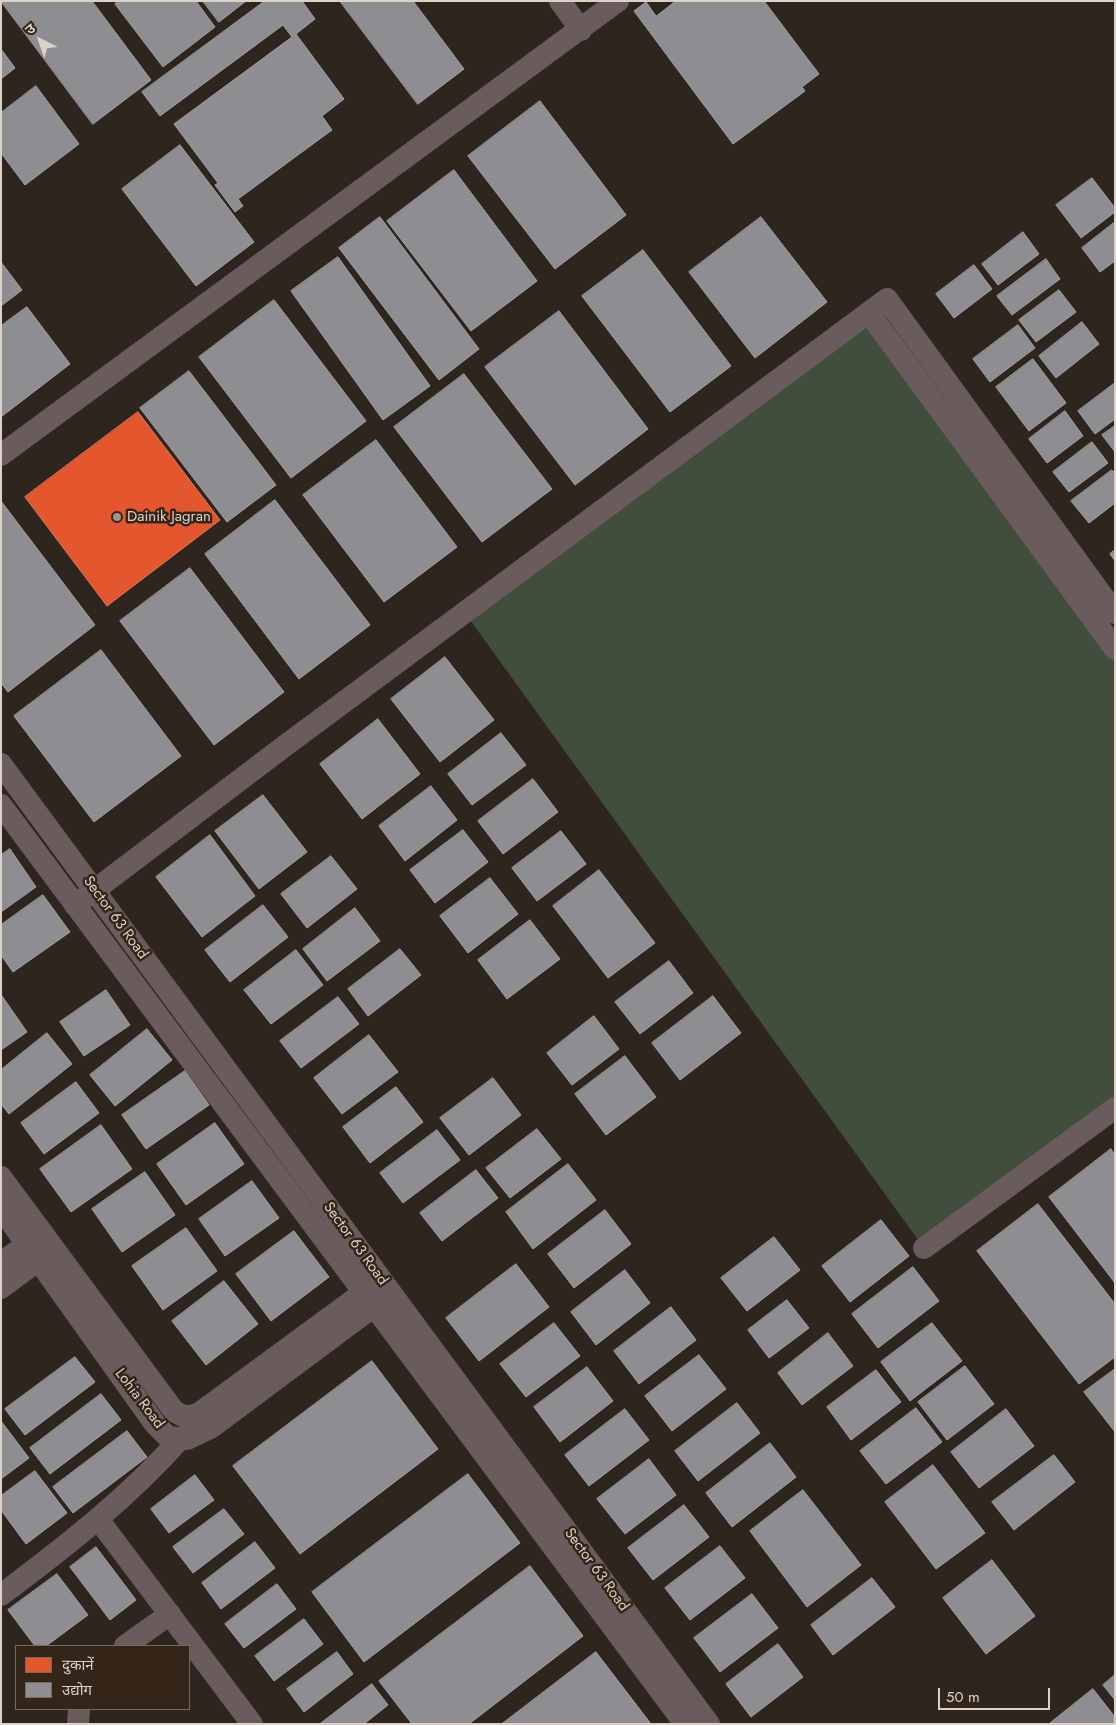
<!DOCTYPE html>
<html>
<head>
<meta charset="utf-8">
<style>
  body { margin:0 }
  #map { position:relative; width:1116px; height:1725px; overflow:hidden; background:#2e261e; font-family:Jost,"Noto Sans Devanagari",sans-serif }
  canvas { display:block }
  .frame { position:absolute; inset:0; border:2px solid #dcd1c9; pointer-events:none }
  .legend { position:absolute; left:15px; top:1645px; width:175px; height:65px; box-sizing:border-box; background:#342518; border:1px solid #776a5f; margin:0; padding:6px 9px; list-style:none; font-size:15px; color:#dcd1c9 }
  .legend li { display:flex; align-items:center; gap:10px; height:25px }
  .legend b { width:25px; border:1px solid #776a5f }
  .north { position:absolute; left:15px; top:15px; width:50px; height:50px; -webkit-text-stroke:4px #342518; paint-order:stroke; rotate:319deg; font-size:14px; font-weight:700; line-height:20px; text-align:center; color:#dcd1c9 }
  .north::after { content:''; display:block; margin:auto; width:18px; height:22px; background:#dcd1c9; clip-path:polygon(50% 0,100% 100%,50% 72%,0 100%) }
  .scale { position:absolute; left:938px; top:1688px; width:112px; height:22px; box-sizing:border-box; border:2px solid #dcd1c9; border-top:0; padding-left:6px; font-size:15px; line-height:18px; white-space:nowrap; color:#dcd1c9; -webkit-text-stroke:4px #342518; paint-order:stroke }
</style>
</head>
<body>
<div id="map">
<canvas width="1116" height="1725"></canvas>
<div class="frame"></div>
<ul class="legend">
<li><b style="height:14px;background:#e4572e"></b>दुकानें</li>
<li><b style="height:14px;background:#8d8d92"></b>उद्योग</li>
</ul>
<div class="north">उ</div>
<div class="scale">50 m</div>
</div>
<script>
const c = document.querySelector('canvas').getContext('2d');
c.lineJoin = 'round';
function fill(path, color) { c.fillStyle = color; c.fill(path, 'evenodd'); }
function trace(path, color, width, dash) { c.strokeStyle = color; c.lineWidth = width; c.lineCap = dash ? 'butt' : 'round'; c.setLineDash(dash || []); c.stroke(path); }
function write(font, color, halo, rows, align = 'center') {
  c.font = font + ' Jost,sans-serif'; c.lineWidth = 5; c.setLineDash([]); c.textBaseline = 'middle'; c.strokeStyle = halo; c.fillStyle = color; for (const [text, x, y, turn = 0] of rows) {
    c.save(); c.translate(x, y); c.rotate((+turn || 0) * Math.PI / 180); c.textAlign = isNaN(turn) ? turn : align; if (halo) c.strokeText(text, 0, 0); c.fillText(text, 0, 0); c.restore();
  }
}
fill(new Path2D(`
  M887,299L1115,630V1108L924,1248L465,613Z`), '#414e3b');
const shops = new Path2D(`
  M138,412L220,520L107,606L25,497Z`);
fill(shops, '#e4572e');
trace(shops, '#e27c5c', 1);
const industry = new Path2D(`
  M1,1H92L151,80L93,124Z
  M118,1H196L215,27L163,67L115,4Z
  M203,1H246L219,22Z
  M265,1H302L315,19L296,34L344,99L322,116L332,130L238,199L243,206L235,212L215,185L218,183L174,124L292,37L283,25L160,116L142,92Z
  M340,1H413L464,69L418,104Z
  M676,1H764L819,74L802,87L805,91L733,144L634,11L646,2L656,16Z
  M1,49L15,68L1,79Z
  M36,86L79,144L25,185L1,153V113Z
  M540,101L626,215L555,269L468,156Z
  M180,145L254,242L196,286L122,189Z
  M454,170L537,281L471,331L387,221Z
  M1092,178L1115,208V212L1081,238L1056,205Z
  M380,217L479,349L439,380L339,248Z
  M761,217L827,302L755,358L689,272Z
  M1115,222V261L1100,272L1082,248Z
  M1023,232L1039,254L998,285L982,264Z
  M643,250L731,366L670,412L582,296Z
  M338,257L430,386L383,420L291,291Z
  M1046,259L1060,279L1012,315L997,296Z
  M1,262L22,290L1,306Z
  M974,265L992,289L954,318L936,294Z
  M1059,290L1076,312L1036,342L1019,320Z
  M274,300L366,421L291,478L199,357Z
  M27,307L70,364L1,417V326Z
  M559,311L648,429L575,485L485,367Z
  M1082,322L1099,344L1056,378L1039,356Z
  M1018,325L1035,348L990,382L973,359Z
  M1033,359L1066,403L1029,431L996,387Z
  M189,371L276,485L227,522L140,408Z
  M464,374L552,489L482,542L394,427Z
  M1115,383V419L1095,434L1078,411Z
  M1065,411L1083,436L1047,463L1029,439Z
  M1115,426V452L1102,435Z
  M376,440L457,547L384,602L303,495Z
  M1092,442L1108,463L1069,492L1053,472Z
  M1112,470L1115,473V503L1089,523L1071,501Z
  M275,500L370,625L299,679L205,554Z
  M1,501L95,625L8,692L1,683Z
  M1115,550V561L1110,554Z
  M190,568L284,692L214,745L120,621Z
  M101,650L181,756L94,822L14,716Z
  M445,657L494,720L440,762L391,699Z
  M378,719L420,774L362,819L320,764Z
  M501,733L526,765L472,805L448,774Z
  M533,779L558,812L503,854L478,821Z
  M431,786L457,820L405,861L379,826Z
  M263,795L307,852L259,889L215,831Z
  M463,830L488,862L435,903L410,870Z
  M561,831L586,864L537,901L512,868Z
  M210,835L255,896L202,937L156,877Z
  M10,849L36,887L1,912V855Z
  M331,856L357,889L307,928L281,894Z
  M599,870L655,943L608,978L553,906Z
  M490,878L518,914L468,953L440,916Z
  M43,895L70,932L13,972L1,955V925Z
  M263,905L288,937L230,982L205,950Z
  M355,908L380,941L327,981L303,949Z
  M530,920L560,959L507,999L478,960Z
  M400,949L421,975L368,1016L348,989Z
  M296,950L323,985L271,1024L244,990Z
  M669,961L693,993L640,1034L615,1002Z
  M106,990L130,1025L84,1056L60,1022Z
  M2,996L27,1032L1,1050V997Z
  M713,996L741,1033L680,1080L652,1043Z
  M338,997L359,1024L301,1068L280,1041Z
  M594,1016L619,1049L572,1085L547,1053Z
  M147,1029L172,1060L115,1106L90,1075Z
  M47,1033L72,1064L9,1114L1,1104V1070Z
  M369,1035L398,1072L342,1114L314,1078Z
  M625,1056L656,1097L606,1135L575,1094Z
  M185,1071L209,1105L146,1149L122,1115Z
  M493,1078L521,1115L469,1155L440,1118Z
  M76,1082L99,1113L44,1154L21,1123Z
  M396,1087L423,1122L370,1163L343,1127Z
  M215,1123L244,1164L186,1205L157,1164Z
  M101,1125L132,1169L71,1212L40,1169Z
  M537,1129L561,1159L510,1198L486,1168Z
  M437,1130L460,1160L403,1203L380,1173Z
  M1111,1149L1115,1155V1283L1049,1197Z
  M568,1164L596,1200L533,1249L506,1212Z
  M476,1170L498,1198L442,1241L420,1213Z
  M145,1172L175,1215L122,1252L92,1209Z
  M252,1181L279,1218L225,1256L199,1219Z
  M1038,1204L1115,1304V1357L1079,1384L977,1251Z
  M605,1210L631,1244L574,1288L548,1254Z
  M881,1220L909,1256L850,1302L822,1266Z
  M186,1228L217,1271L163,1310L132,1266Z
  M294,1231L329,1277L271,1321L236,1274Z
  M774,1237L800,1270L747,1311L721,1278Z
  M516,1264L549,1307L479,1361L446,1318Z
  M913,1267L939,1301L878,1348L852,1314Z
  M625,1270L650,1303L596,1345L571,1312Z
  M224,1281L258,1324L206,1365L172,1321Z
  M787,1300L809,1328L769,1358L748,1330Z
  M671,1307L696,1340L639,1384L614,1351Z
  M554,1323L580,1356L526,1397L500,1364Z
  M932,1323L962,1361L910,1401L881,1362Z
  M828,1333L853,1366L802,1405L778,1373Z
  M699,1355L726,1389L672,1431L645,1396Z
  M75,1357L95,1382L25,1435L5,1409Z
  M372,1361L438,1449L300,1554L233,1466Z
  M965,1366L994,1404L947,1440L918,1402Z
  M587,1367L613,1401L560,1442L534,1407Z
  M1115,1369V1432L1084,1392Z
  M876,1370L901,1402L851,1440L827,1407Z
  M101,1394L121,1420L50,1474L30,1448Z
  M737,1403L760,1433L698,1481L675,1451Z
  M916,1408L942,1442L886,1484L860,1451Z
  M625,1409L649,1440L589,1486L565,1455Z
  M1006,1409L1034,1446L979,1488L951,1452Z
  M1,1421L29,1458L1,1479Z
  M127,1431L147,1457L73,1513L53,1487Z
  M770,1443L796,1477L732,1527L706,1493Z
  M1054,1455L1075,1482L1014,1530L992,1502Z
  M649,1459L676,1495L625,1534L597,1499Z
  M933,1465L985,1533L936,1569L885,1502Z
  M35,1471L67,1513L26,1544L1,1510V1496Z
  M468,1474L520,1543L364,1662L312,1592Z
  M195,1475L214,1500L169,1533L151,1509Z
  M803,1490L861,1565L807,1607L750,1531Z
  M684,1505L709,1537L653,1580L628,1548Z
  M224,1509L244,1534L193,1573L173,1547Z
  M255,1542L275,1568L221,1609L202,1583Z
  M720,1546L745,1578L690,1620L665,1588Z
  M96,1547L136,1600L110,1620L70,1567Z
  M992,1560L1035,1616L986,1654L943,1598Z
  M530,1566L583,1636L469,1724H412L379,1681Z
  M57,1574L88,1615L46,1646H35L8,1610Z
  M872,1578L895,1607L833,1655L811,1625Z
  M277,1584L296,1609L244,1648L225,1624Z
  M752,1594L778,1628L720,1672L694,1638Z
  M304,1619L323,1644L274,1681L255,1656Z
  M778,1644L803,1677L751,1717L726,1684Z
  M337,1652L353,1674L304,1712L287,1689Z
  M596,1652L651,1724H502Z
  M1115,1675V1700L1103,1685Z
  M372,1684L388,1705L364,1724H320Z
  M1093,1689L1115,1717V1724H1049Z`);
fill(industry, '#8d8d92');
trace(industry, '#a5a1a2', 1);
trace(new Path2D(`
  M560,1L581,30
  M869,313L1115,649
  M1,455L618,1
  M1,764L709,1724
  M1,805L685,1724
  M75,905L286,745L887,299L1115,613
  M1,1177L174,1411L185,1417L198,1414L375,1284
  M1,1208L155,1424L168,1437L187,1439L212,1427L385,1298
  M924,1248L1115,1108
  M1,1263L39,1235
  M1,1288L51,1251
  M98,1519L252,1724
  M1,1595C65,1547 128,1498 181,1438
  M125,1646L170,1614
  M78,1724L79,1709`), '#6a5c5d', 22);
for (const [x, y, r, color] of [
  [117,517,5,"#9f958d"]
]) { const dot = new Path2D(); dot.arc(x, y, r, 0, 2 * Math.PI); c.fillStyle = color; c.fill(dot); trace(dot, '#342518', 2); }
write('15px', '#dcd1c9', '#342518', [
  ["Dainik Jagran",127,517]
], 'left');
write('15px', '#dcd1c9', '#342518', [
  ["Sector 63 Road",115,918,54],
  ["Sector 63 Road",355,1244,54],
  ["Lohia Road",139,1399,53],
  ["Sector 63 Road",596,1570,54]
]);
</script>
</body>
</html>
